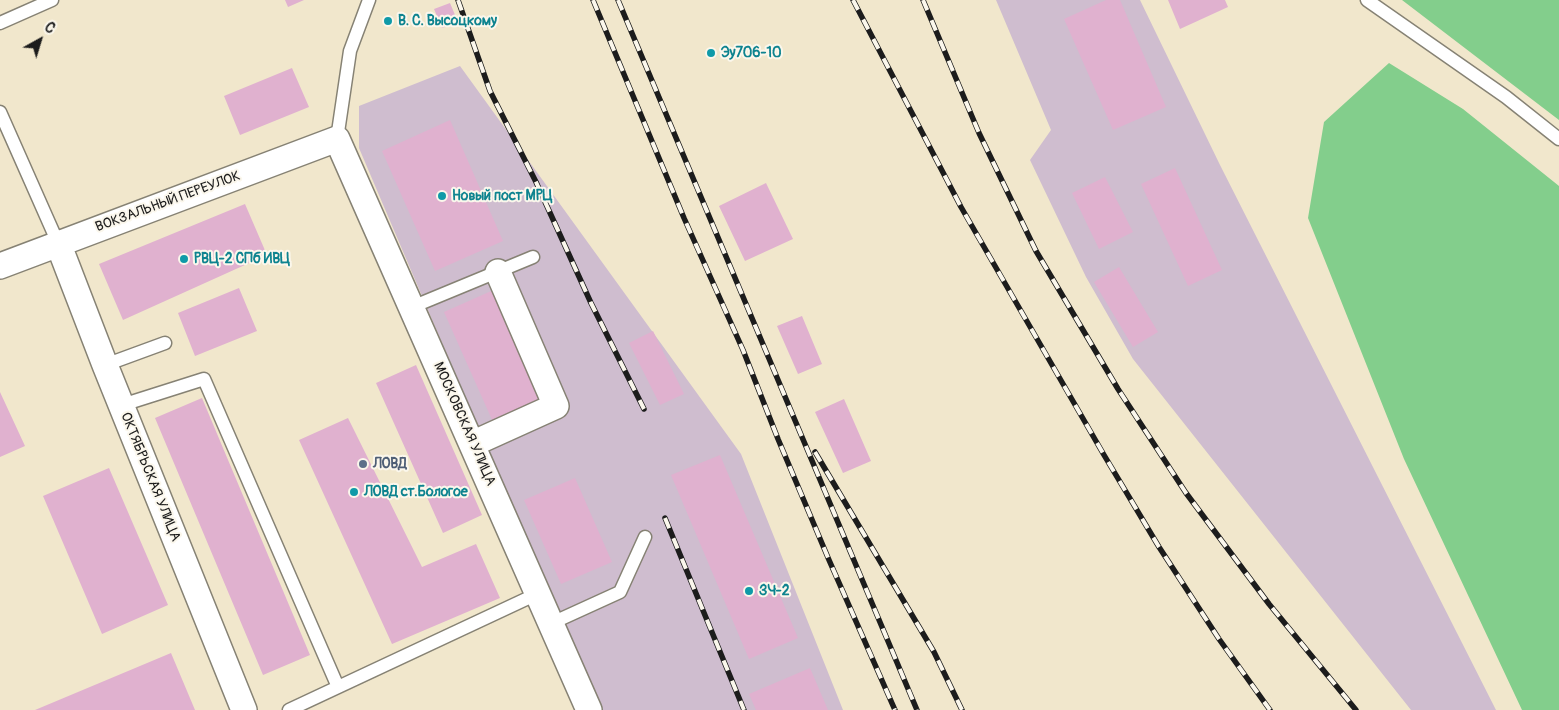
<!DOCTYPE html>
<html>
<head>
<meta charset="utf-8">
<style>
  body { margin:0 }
  #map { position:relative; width:1559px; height:710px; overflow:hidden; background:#f1e7cc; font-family:Pangolin,sans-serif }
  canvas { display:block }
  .north { position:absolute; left:15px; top:15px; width:50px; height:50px; -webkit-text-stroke:4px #fbf7ec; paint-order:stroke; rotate:39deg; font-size:14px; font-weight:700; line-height:20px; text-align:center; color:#1c1c1c }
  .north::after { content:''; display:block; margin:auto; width:18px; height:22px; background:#1c1c1c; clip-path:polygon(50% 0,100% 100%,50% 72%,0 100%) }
</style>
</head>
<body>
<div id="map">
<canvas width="1559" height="710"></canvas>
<div class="north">С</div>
</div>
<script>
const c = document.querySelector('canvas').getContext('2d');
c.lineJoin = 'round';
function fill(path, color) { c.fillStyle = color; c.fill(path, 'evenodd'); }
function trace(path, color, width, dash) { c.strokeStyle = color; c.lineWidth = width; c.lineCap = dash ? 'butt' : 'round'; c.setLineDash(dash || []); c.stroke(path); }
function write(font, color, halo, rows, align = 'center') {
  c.font = font + ' Pangolin,sans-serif'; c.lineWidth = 4; c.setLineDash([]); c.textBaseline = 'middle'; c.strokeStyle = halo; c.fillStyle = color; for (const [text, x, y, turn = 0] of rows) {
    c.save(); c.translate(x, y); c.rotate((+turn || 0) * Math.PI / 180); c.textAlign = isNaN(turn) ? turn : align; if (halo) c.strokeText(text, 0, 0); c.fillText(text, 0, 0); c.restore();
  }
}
fill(new Path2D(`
  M996,0H1140L1220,165L1496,710H1411L1133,359L1086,277L1030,160L1051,130Z
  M460,66L741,454L843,710H598L359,148V106Z`), '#cfbdcf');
fill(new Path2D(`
  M1402,0H1559V120Z
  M1389,63L1463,109L1559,186V710H1522L1404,459L1308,218L1324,122Z`), '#83ce8c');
fill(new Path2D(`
  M285,0H304L288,7Z
  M1106,0H1120L1166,107L1113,130L1064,19Z
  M1168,0H1225L1228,7L1180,29Z
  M450,3L458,22L442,28L434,9Z
  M292,68L309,107L240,135L224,96Z
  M450,120L503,241L435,271L382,151Z
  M1175,168L1222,270L1188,286L1141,184Z
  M1105,177L1133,232L1099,249L1072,193Z
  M766,183L793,239L745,261L719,206Z
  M245,204L267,255L123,320L99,264Z
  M1119,267L1158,332L1133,347L1094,282Z
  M239,288L257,331L195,356L178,313Z
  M498,288L546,398L493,422L444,312Z
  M802,316L822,364L798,374L777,326Z
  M653,331L684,394L660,405L629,343Z
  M416,365L482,515L443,533L376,383Z
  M0,392L25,446L0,457Z
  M202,398L310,655L263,675L155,418Z
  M844,399L871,461L843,473L815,412Z
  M348,418L422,567L476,544L500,598L392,644L299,440Z
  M720,455L798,638L749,659L671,475Z
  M109,468L168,605L102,634L43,496Z
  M575,478L612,562L561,584L524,500Z
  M171,653L195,710H35Z
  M810,668L828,710H756L749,694Z`), '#e0b1cf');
const lane = new Path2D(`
  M1367,0L1506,97L1559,139
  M0,23L52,0
  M0,112L58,243
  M337,139L350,51L369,0
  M412,307L533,257
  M105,365L165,343
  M122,405L204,379L338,687
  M552,623L620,592L645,537
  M289,710L539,593`);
const street = new Path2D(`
  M58,243L105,365L244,710
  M0,266L337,139L589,710
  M472,444L556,406L498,272`);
trace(lane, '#868274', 15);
trace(street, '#868274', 28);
trace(lane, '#fff', 12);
trace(street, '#fff', 25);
const rail = new Path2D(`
  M458,0L490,91L536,182L591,303L644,409
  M593,0L684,218L743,350L778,439L829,560L895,710
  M618,0L917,710
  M853,0L961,207L1104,455L1159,547L1219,639L1270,710
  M923,0L979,133L1036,251L1118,389L1186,493L1269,604L1356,710
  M815,452L934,652L962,710
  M665,518L744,710`);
trace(rail, '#1c1c1c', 5.5);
trace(rail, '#fbf7ec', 4, [11]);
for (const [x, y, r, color] of [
  [388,21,5,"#0f9aa8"],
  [711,53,5,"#0f9aa8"],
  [442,196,5,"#0f9aa8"],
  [184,259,5,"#0f9aa8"],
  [363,464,5,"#5c6f8a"],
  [354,492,5,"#0f9aa8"],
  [749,591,5,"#0f9aa8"]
]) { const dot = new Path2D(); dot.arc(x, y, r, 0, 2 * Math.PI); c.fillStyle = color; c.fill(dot); trace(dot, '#fbf7ec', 2); }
write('bold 14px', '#0d838f', '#fbf7ec', [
  ["В. С. Высоцкому",398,21],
  ["Эу706-10",721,53],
  ["Новый пост МРЦ",452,196],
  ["РВЦ-2 СПб ИВЦ",194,259],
  ["ЛОВД ст.Бологое",364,492],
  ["ЗЧ-2",759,591]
], 'left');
write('14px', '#1c1c1c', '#fbf7ec', [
  ["ВОКЗАЛЬНЫЙ ПЕРЕУЛОК",168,202,-20],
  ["МОСКОВСКАЯ УЛИЦА",464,424,66],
  ["ОКТЯБРЬСКАЯ УЛИЦА",150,477,68]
]);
write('bold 14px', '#4e5e75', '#fbf7ec', [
  ["ЛОВД",373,464]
], 'left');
</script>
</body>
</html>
